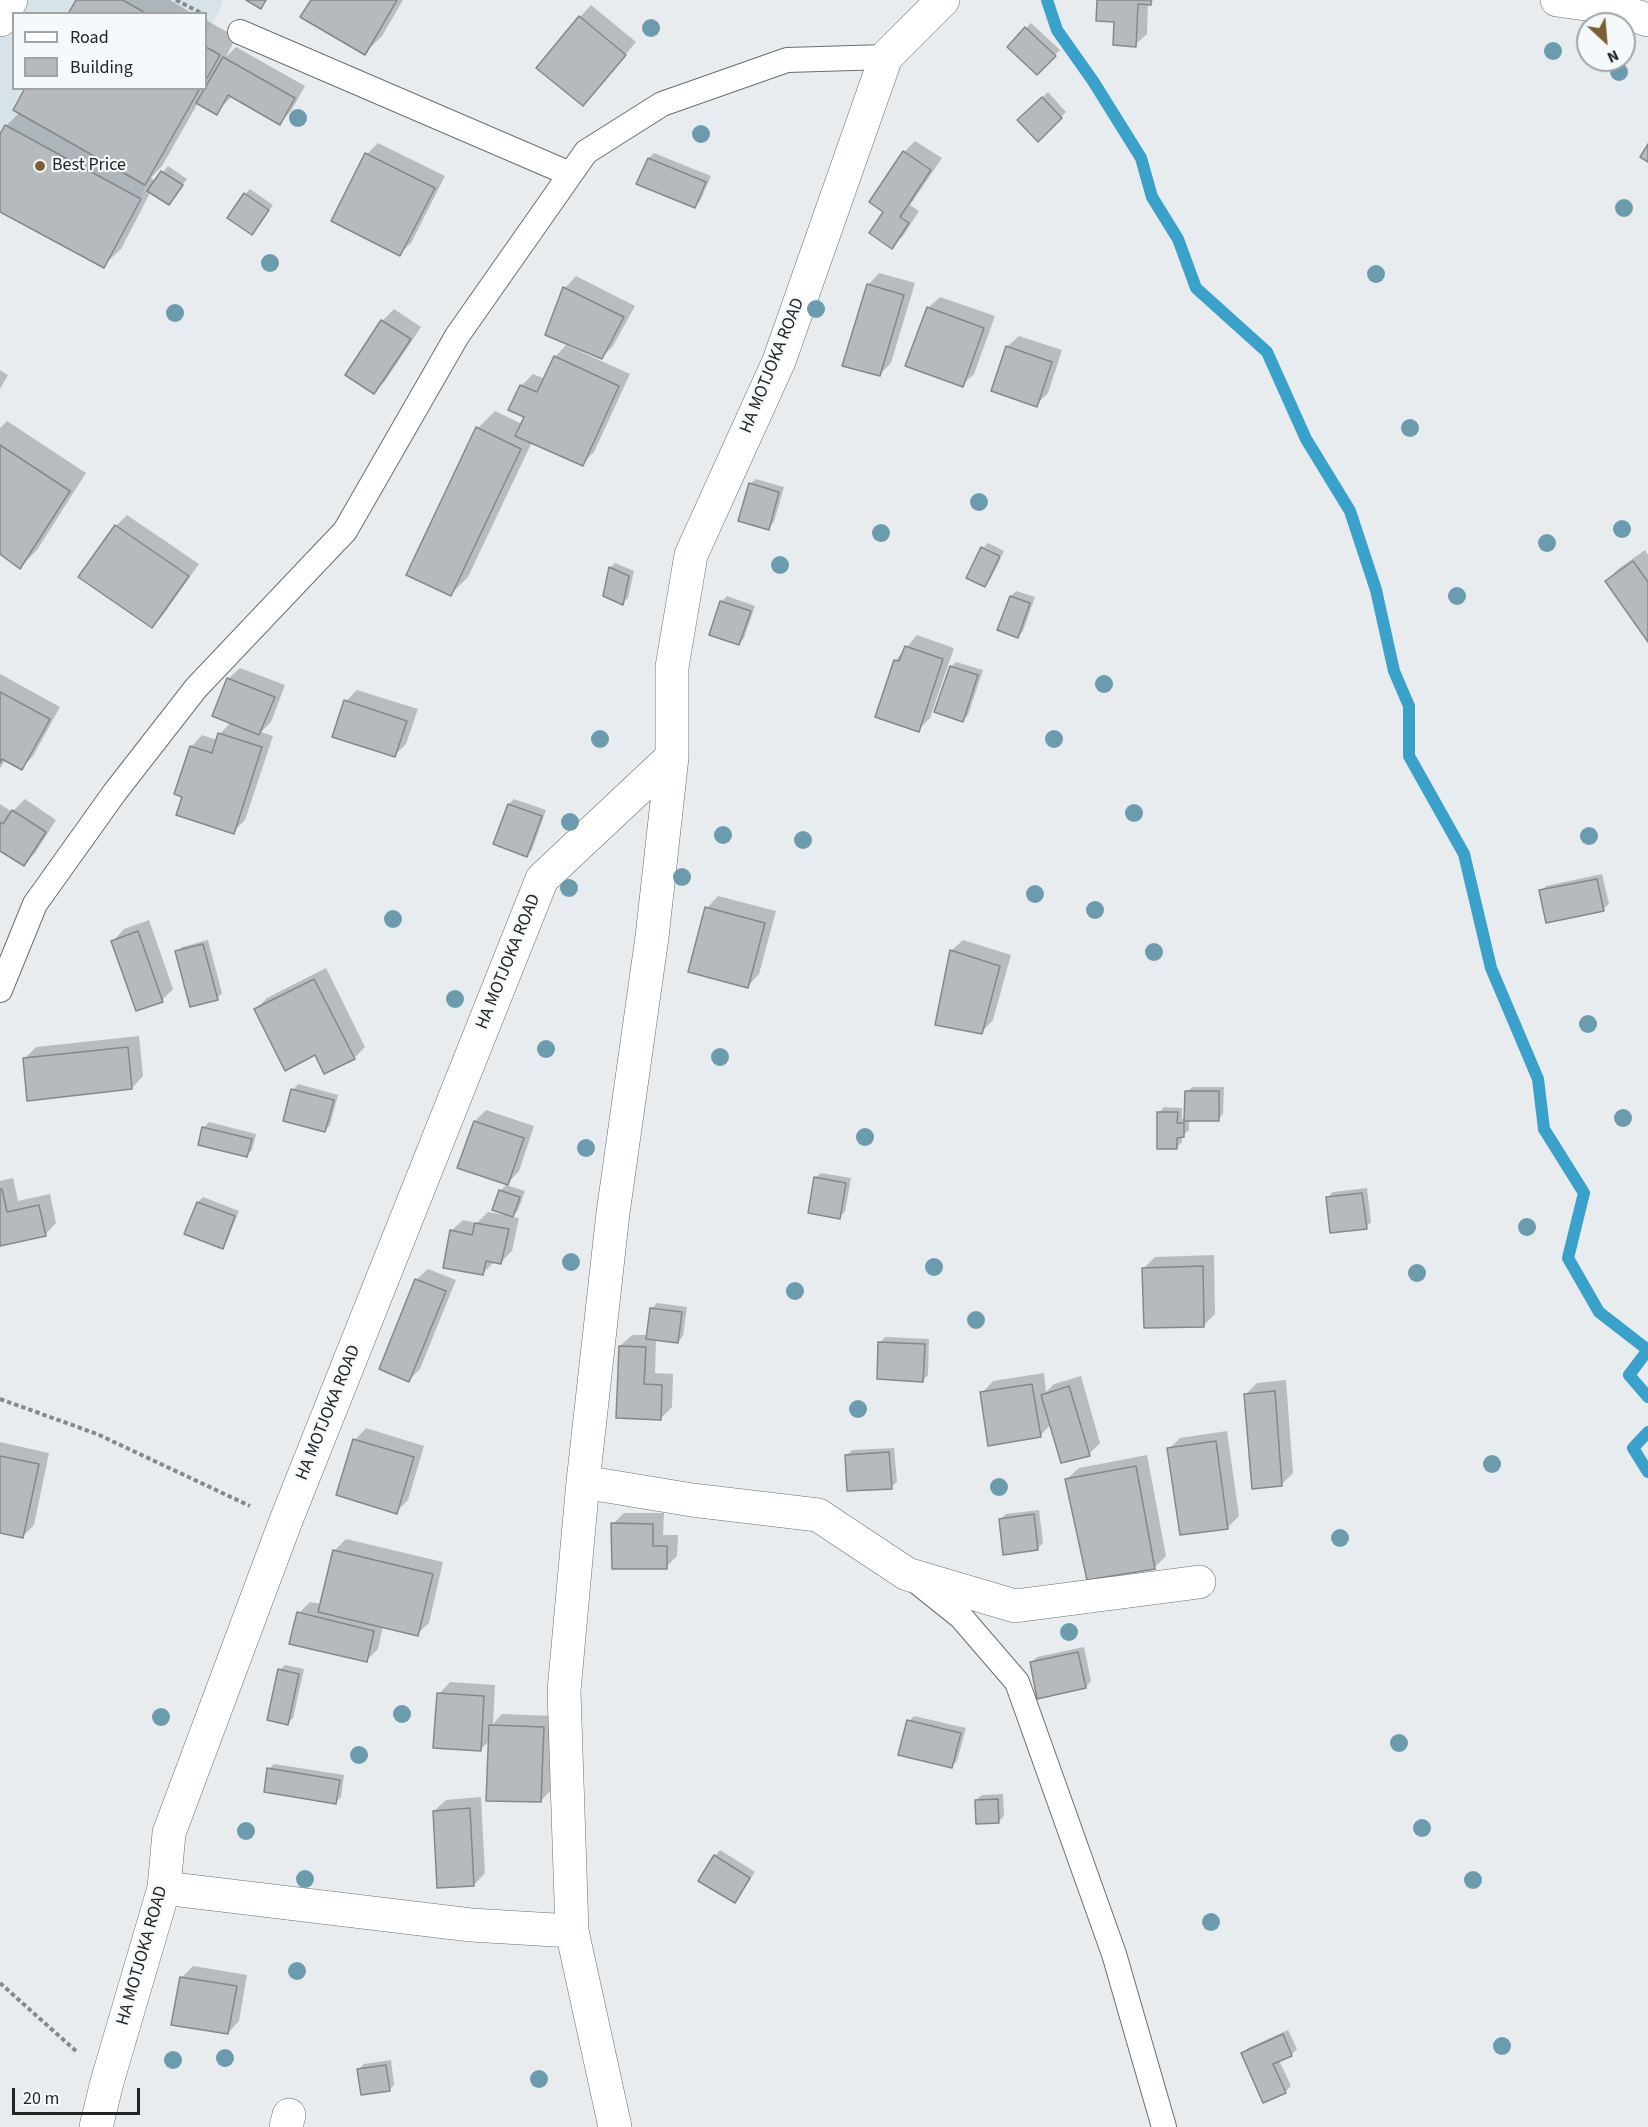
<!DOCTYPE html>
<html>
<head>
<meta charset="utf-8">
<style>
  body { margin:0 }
  #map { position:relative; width:1648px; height:2127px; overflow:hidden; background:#e8ecee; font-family:"Source Sans 3",sans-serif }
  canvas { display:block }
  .legend { position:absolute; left:12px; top:12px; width:195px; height:78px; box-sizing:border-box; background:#f5f9fb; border:2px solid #a1a4a5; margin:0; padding:8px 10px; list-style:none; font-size:18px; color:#232525 }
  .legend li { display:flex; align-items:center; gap:12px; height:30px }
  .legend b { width:30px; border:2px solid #a1a4a5 }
  .north { position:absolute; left:1576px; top:12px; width:60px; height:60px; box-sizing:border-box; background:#f5f9fb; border:2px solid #a1a4a5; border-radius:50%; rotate:154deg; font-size:16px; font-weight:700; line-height:24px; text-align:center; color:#232525 }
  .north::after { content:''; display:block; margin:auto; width:21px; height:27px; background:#7c6033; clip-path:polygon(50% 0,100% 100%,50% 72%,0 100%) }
  .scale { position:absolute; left:12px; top:2088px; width:128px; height:27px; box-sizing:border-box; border:3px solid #232525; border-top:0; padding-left:8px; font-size:18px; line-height:21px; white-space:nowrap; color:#232525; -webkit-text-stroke:4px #f5f9fb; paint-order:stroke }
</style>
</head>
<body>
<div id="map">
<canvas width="1648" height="2127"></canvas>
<ul class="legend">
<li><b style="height:8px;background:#fff"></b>Road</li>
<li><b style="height:16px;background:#b7babc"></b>Building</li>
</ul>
<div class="north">N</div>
<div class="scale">20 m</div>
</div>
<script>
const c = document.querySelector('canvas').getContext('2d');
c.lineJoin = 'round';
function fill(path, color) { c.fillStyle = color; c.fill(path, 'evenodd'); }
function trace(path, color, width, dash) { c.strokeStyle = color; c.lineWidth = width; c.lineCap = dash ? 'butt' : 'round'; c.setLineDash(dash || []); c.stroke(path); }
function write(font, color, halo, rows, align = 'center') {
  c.font = font + ' "Source Sans 3",sans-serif'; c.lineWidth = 4.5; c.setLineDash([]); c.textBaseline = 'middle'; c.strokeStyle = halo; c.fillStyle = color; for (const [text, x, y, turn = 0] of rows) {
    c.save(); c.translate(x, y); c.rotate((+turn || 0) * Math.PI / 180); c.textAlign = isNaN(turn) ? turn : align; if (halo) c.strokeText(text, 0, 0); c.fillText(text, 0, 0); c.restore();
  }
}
fill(new Path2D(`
  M0,0H223L219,11L206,34V14H14V88L201,89L145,185L141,199L104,268L0,212Z`), '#d7e3e9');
fill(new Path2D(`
  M78,0H170L193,14H70Z
  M312,0H403L382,36L365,53Z
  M1099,0H1154L1148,3L1147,34L1135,45Z
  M591,5L636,42L583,104L580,17Z
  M206,20L236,37L226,57L236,47L305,86L291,111L279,123L232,96L216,113L198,103L162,166L151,178L156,181L168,166L187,179L169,203L151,191L121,249L103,266L0,210V137L6,126L20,112L27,88H206Z
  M1031,23L1060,50L1037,73L1009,47Z
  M1048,92L1066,112L1038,140L1019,120Z
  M915,141L942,158L910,205L919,211L903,236L891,247L885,212L904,152Z
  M378,143L445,176L411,243L399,254L367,154Z
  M654,153L711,176L700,201L695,206L649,158Z
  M250,189L273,205L252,233L245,194Z
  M879,273L915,283L891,363L879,375L868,285Z
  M576,276L635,306L613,346L602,357L547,334L565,288Z
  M940,297L995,316L974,374L962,385L928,308Z
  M394,309L421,327L385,381L374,392L347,374L382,321Z
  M1019,336L1062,350L1048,393L1036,405L1007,347Z
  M566,345L630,374L594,452L582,464L532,442L468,577L451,594L478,428L495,411L522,424L526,417L510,409L521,386L533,374L545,379L555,357Z
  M0,370L8,375L0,389Z
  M7,421L86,473L37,550L20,567L0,552V428Z
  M756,479L784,487L774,522L768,528L750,484Z
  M127,515L199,564L163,615L152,627L116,526Z
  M988,543L1004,551L1002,556L984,547Z
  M982,550L1001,558L990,580L984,585Z
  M1645,550L1648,555V639L1607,581L1618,569Z
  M615,563L634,571L628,598L623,603L610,568Z
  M1016,591L1035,597L1023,631L1018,636L1011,596Z
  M727,596L755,606L744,638L739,643L721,602Z
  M917,635L954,648L930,718L918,730L895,661Z
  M956,662L983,670L968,715L963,720L951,667Z
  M240,668L285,685L271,722L261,732L273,736L245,820L233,832L184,796L191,747L202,735L217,740L220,734L231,722L228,679Z
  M0,674L60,707L33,756L22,768L6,759L0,768Z
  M357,690L418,709L406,744L394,756L346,701Z
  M25,799L56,820L35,853L24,864L0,849V804L12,812Z
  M514,799L546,810L532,850L527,855L509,804Z
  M1602,874L1609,904L1603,909L1541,891L1546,886Z
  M718,896L776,911L759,974L748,986L707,908Z
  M149,920L173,989L162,1000L113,941L124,929Z
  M208,940L222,993L217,999L177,952L182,947Z
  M963,940L1011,955L993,1020L982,1032L951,951Z
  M326,968L365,1047L354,1058L256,1009L267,998Z
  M139,1036L143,1076L132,1088L24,1059L36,1047Z
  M298,1084L338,1095L330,1125L325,1130L293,1090Z
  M1192,1087H1224L1223,1114L1218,1119H1189V1130L1182,1136V1142L1177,1147L1159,1113L1164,1107L1182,1108V1119H1186L1187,1092Z
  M486,1110L534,1126L519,1171L508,1183L475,1121Z
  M209,1122L256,1134L252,1150L246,1156L204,1127Z
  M821,1173L851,1178L845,1212L839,1217L815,1178Z
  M13,1178L18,1201L50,1194L56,1223L45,1235L0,1244V1181Z
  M506,1185L525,1191L518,1210L512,1217L519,1218L512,1251L501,1262H494L482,1274L451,1231L463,1220L477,1223L488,1212L506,1215L500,1191Z
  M1367,1188L1371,1222L1366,1227L1327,1198L1333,1192Z
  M203,1197L239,1211L227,1241L222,1247L186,1233L198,1202Z
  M1214,1255L1215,1314L1203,1326L1144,1268L1155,1257Z
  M428,1269L456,1280L420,1369L409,1380L416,1280Z
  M657,1303L687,1307L683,1336L678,1342L656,1339L655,1373L673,1374L672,1407L660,1419L620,1346L632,1335H648L652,1308Z
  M885,1337L929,1339L928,1375L923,1380L880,1343Z
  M1044,1373L1046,1392L1054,1384L1081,1376L1100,1443L1089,1454L1051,1424L1040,1436L982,1393L993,1381Z
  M1286,1380L1293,1473L1282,1484L1246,1394L1257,1383Z
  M366,1428L424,1446L408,1500L396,1512L355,1440Z
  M1227,1431L1239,1516L1228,1527L1169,1449L1180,1438Z
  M0,1442L49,1453L34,1525L23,1536L0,1532Z
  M894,1448L897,1482L891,1487L847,1455L852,1450Z
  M1147,1455L1166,1556L1154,1568L1067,1479L1079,1468Z
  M1039,1510L1043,1543L1038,1548L1001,1519L1006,1514Z
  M624,1513H664L663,1535H678L677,1556L666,1567L613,1524Z
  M346,1539L443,1562L429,1623L417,1634L383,1626L378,1649L366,1661L299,1613L310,1602L321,1604L334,1551Z
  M1084,1647L1091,1681L1086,1687L1031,1663L1037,1657Z
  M285,1665L304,1669L293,1718L288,1723L280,1670Z
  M450,1682L495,1685L493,1724L502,1714L555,1716L552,1789L541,1801L490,1740L480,1750L439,1694Z
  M914,1716L966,1728L957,1761L952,1766L909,1721Z
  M274,1764L344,1775L341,1797L336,1802L269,1769Z
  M1003,1794L1004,1816L998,1822L976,1800L982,1795Z
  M481,1797L485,1873L474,1885L434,1811L446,1800Z
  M720,1850L755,1872L735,1902L715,1856Z
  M193,1966L247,1975L239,2021L228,2033L181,1978Z
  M1288,2030L1297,2049L1291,2055L1279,2060L1291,2086L1286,2091L1264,2101L1243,2053L1248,2048Z
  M391,2060L394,2085L389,2090L359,2069L364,2064Z`), '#0003');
trace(new Path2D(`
  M1047,0L1057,30L1093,81L1141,158L1152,197L1178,239L1196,288L1267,352L1306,439L1350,511L1376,590L1394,671L1409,706V756L1464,854L1491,968L1538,1079L1544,1129L1584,1193L1568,1258L1599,1312L1648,1350L1629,1375L1648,1397
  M1648,1432L1633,1448L1648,1472`), '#39a1ca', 12);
const building = new Path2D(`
  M76,0H123L147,14H68Z
  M246,0H266L261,9Z
  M311,0H397L365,55L300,17Z
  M1097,0H1151V5L1138,4L1136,47L1113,45L1114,22L1096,21Z
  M579,16L626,55L583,106L536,68Z
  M1025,27L1056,56L1037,75L1007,47Z
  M206,47L220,55L206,80Z
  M223,57L295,98L280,125L228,95L217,115L196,103Z
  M25,88H200L145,185L13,110Z
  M1042,97L1062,118L1038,142L1017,120Z
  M5,125L141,199L104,268L0,212V134Z
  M1648,144V162L1640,157Z
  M903,151L931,170L900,217L909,223L892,249L869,233L883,212L869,202Z
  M365,153L435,188L400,256L331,221Z
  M648,158L706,182L695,208L636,184Z
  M161,171L183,185L169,205L147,191Z
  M244,193L269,210L252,235L227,218Z
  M867,284L904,295L880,376L842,366Z
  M563,287L624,317L602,359L545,335Z
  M927,307L984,328L963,387L905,366Z
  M381,320L411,339L374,394L345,375Z
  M1006,346L1052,362L1037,407L991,391Z
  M554,356L619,386L583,466L515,436L524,417L508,410L520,385L537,392Z
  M476,427L521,449L451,596L406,575Z
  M0,445L70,491L20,569L0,554Z
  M749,483L779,492L769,530L738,521Z
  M115,525L189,576L152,628L78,577Z
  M981,547L1000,556L985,587L966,578Z
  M1633,561L1648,582V642L1605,581Z
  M609,567L629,576L623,605L603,596Z
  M1010,596L1030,603L1018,638L997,630Z
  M720,601L751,611L739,645L709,635Z
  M905,646L943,659L919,732L875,717L894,660L899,661Z
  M950,666L978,675L963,722L934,712Z
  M227,678L275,697L259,735L212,716Z
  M0,692L50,719L22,770L2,759L0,763Z
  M344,700L407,721L395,757L332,737Z
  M218,733L262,747L234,834L176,815L182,797L174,794L190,746L212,753Z
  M508,804L542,816L527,857L493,844Z
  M12,810L46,832L24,866L0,851V822L3,824Z
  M1597,879L1604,911L1546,923L1539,890Z
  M705,907L765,923L748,988L688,972Z
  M138,931L163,1002L136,1011L111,941Z
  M203,944L218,1000L190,1007L175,951Z
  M950,950L1000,966L982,1034L935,1025Z
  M314,979L355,1059L324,1074L315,1055L285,1071L254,1009Z
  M128,1047L132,1089L27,1101L23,1058Z
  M291,1089L334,1100L325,1132L283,1121Z
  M1185,1091H1219V1121H1184Z
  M1157,1112H1178L1177,1123H1184V1137L1177,1138V1149H1157Z
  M474,1121L524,1138L508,1185L457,1168Z
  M202,1127L252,1139L247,1157L198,1145Z
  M814,1177L846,1183L840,1219L808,1213Z
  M0,1189H2L7,1212L39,1205L46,1236L0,1246Z
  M499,1190L520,1197L513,1217L492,1210Z
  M1362,1193L1367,1229L1330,1233L1326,1197Z
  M197,1202L235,1216L223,1249L184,1234Z
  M475,1223L509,1229L501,1264L486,1261L483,1275L443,1268L450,1230L472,1235Z
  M1203,1266L1204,1327L1144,1328L1142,1268Z
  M415,1279L446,1291L409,1382L379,1369Z
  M650,1308L682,1312L678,1343L646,1339Z
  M878,1342L925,1344L923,1382L877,1379Z
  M619,1346L646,1347L644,1384L662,1385L661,1420L616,1418Z
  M1032,1384L1041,1437L988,1446L980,1392Z
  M1069,1386L1090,1456L1061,1463L1041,1395Z
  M1275,1391L1282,1486L1252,1489L1244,1394Z
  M353,1439L414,1457L397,1514L336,1495Z
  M1216,1441L1228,1529L1180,1535L1167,1448Z
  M889,1452L892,1489L847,1491L845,1455Z
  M0,1456L39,1464L23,1538L0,1533Z
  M1136,1466L1155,1569L1087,1580L1065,1479Z
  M1034,1514L1038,1550L1003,1555L999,1519Z
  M611,1523L653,1524V1546H667V1569H612Z
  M333,1550L433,1574L418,1636L318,1612Z
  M297,1612L374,1631L367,1662L289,1644Z
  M1078,1652L1086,1688L1037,1699L1030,1662Z
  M278,1669L299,1674L288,1725L267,1720Z
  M437,1693L484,1696L481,1751L433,1748Z
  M907,1720L961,1733L952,1768L898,1755Z
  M489,1725L544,1727L541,1802L486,1801Z
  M267,1768L340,1780L336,1804L264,1792Z
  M998,1799L999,1823L976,1824L975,1800Z
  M470,1808L474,1886L437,1888L433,1811Z
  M714,1855L750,1878L735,1903L698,1881Z
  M180,1977L237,1986L228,2034L171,2025Z
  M1283,2034L1292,2056L1273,2064L1286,2093L1263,2103L1241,2053Z
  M386,2065L390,2091L361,2095L357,2069Z`);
fill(building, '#b7babc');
trace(building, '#84888a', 1.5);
const service = new Path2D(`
  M240,32L570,174
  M0,990L35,904L115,792L196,688L345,531L457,336L586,152L662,104L787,60L886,57
  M916,1581L961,1617L1017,1682L1114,1954L1164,2127`);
const minor = new Path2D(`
  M1557,0L1607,7L1648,20
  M583,1482L692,1500L818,1515L907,1574L1015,1606L1199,1582
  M164,1888L471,1925L572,1931
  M96,2127L107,2082L164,1888L169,1833L285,1523L542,879L672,757
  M286,2127L289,2115
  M615,2127L572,1931L564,1691L583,1482L613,1213L652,937L672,757V667L691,555L779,361L886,57L943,0`);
const secondary = new Path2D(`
  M0,20L11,0`);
trace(service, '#6b6f70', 26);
trace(minor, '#6b6f70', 34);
trace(secondary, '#6b6f70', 34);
trace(new Path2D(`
  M176,0L203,14
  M0,1399L97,1434L250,1506
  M0,1983L77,2052`), '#878a8b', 4, [4.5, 3]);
trace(service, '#fff', 24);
trace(minor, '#fff', 33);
trace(secondary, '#fff', 33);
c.fillStyle = '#6b9cad';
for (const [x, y] of [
  [651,28],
  [1553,51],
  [1619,72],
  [298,118],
  [701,134],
  [1624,208],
  [270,263],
  [1376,274],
  [816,309],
  [175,313],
  [1410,428],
  [979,502],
  [1622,529],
  [881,533],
  [1547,543],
  [780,565],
  [1457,596],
  [1104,684],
  [600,739],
  [1054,739],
  [1134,813],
  [570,822],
  [723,835],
  [1589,836],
  [803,840],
  [682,877],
  [569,888],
  [1035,894],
  [1095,910],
  [393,919],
  [1154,952],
  [455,999],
  [1588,1024],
  [546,1049],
  [720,1057],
  [1623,1118],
  [865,1137],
  [586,1148],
  [1527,1227],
  [571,1262],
  [934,1267],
  [1417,1273],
  [795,1291],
  [976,1320],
  [858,1409],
  [1492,1464],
  [999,1487],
  [1340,1538],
  [1069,1632],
  [402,1714],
  [161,1717],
  [1399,1743],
  [359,1755],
  [1422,1828],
  [246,1831],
  [305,1879],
  [1473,1880],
  [1211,1922],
  [297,1971],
  [1502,2046],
  [225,2058],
  [173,2060],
  [539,2079]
]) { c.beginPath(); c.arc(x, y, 9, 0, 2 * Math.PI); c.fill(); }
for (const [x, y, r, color] of [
  [40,166,6,"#7c6033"]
]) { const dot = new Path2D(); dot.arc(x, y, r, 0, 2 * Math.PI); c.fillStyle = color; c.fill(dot); trace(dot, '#f5f9fb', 2); }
write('18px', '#232525', '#f5f9fb', [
  ["Best Price",52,166]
], 'left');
write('18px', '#232525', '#f5f9fb', [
  ["HA MOTJOKA ROAD",773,366,-68],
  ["HA MOTJOKA ROAD",509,962,-68],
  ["HA MOTJOKA ROAD",329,1413,-68],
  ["HA MOTJOKA ROAD",143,1956,-74]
]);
</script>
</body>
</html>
